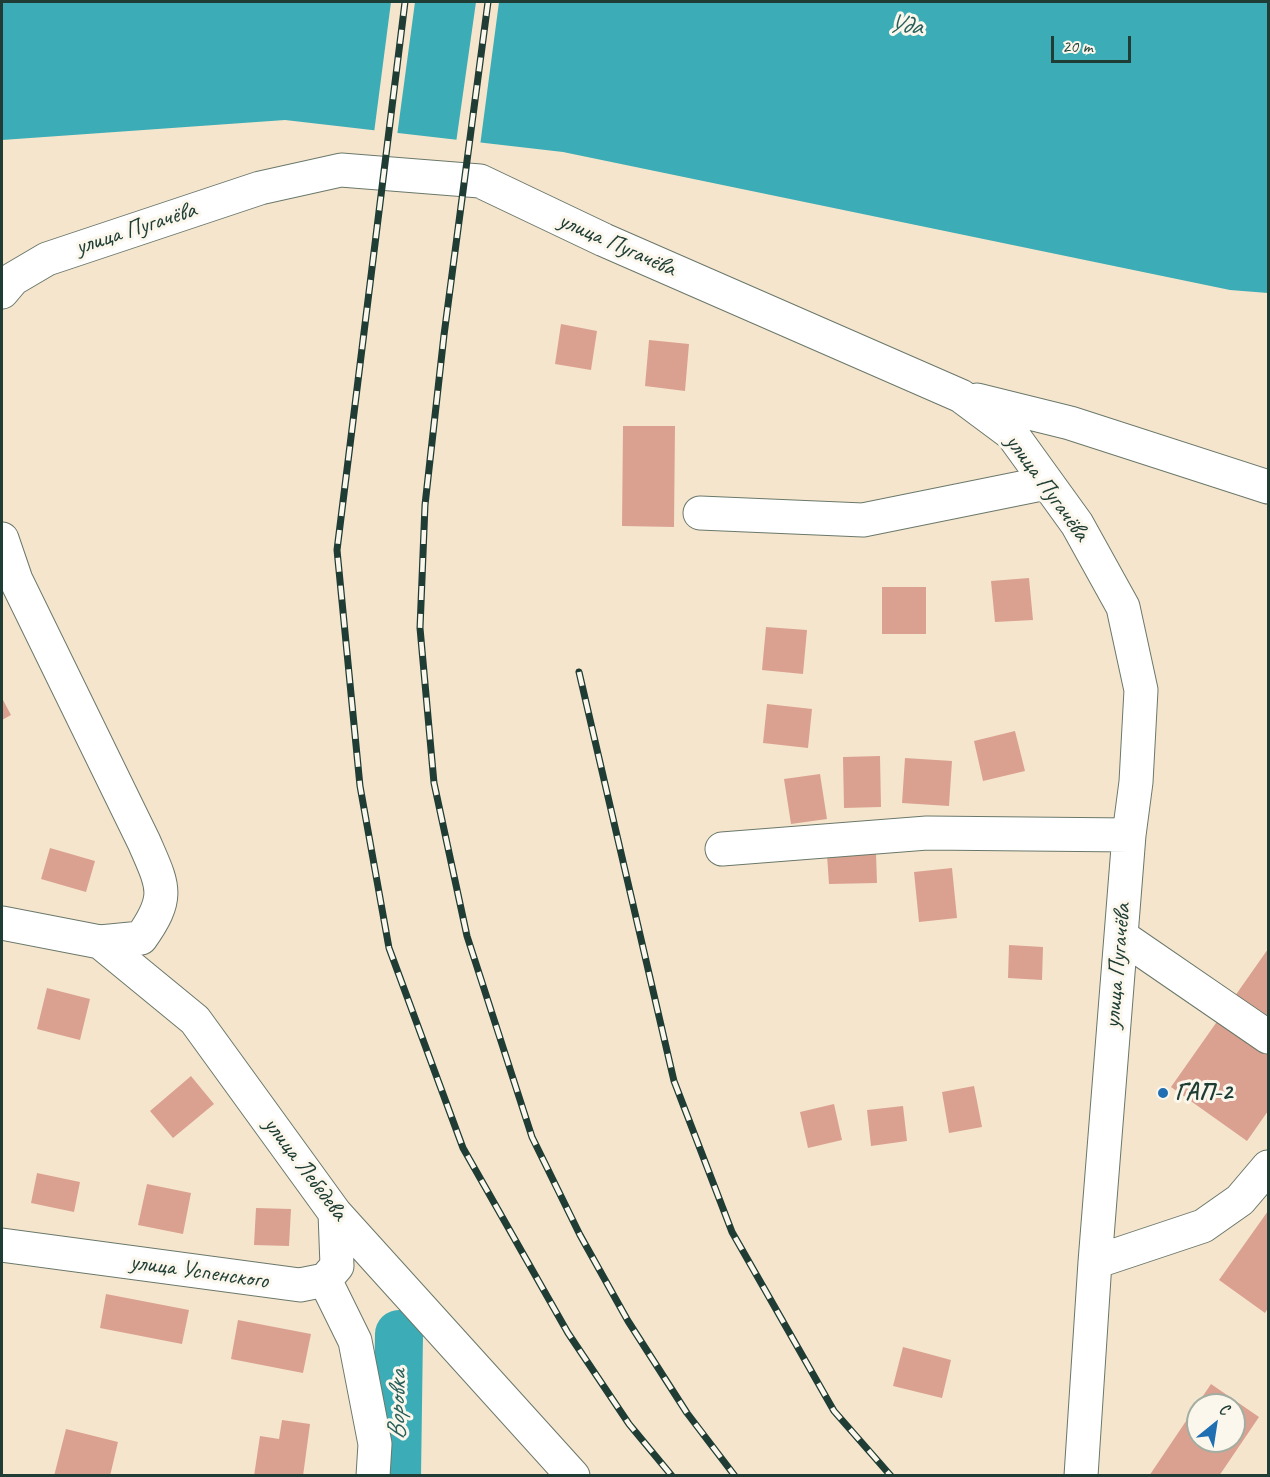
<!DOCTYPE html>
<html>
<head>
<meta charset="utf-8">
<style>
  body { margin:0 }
  #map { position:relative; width:1270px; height:1477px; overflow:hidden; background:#f5e5cd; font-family:Caveat,sans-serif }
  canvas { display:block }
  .frame { position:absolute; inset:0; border:3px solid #1f3d34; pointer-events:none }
  .north { position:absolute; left:1186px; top:1393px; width:60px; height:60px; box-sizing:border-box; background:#fbf7ec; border:2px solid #a3ada2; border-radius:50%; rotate:30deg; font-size:16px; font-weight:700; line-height:24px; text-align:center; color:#1f3d34 }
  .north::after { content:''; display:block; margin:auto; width:21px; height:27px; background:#1f6fb2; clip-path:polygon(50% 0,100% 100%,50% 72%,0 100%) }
  .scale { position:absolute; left:1051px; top:36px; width:80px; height:27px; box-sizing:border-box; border:3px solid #1f3d34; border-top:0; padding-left:8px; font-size:18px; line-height:21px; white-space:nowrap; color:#1f3d34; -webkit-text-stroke:4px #fbf7ec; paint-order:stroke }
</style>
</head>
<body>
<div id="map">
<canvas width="1270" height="1477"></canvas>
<div class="frame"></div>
<div class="north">С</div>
<div class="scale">20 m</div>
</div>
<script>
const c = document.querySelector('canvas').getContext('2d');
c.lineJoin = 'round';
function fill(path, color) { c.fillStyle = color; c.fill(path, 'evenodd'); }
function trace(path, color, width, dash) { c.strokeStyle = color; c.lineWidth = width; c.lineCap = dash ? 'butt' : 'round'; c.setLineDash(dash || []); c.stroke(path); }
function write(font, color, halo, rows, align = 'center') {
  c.font = font + ' Caveat,sans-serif'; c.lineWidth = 6; c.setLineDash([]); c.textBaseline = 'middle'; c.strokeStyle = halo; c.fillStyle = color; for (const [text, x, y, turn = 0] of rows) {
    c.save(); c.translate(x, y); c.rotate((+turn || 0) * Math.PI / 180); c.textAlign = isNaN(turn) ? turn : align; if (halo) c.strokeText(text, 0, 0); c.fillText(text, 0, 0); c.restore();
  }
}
fill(new Path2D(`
  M2,2H1268V293L1230,290L563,152L285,120L2,140Z`), '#3cadb6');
fill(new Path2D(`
  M391,2H415L397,136L374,133Z
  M476,2H499L480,146L456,143Z`), '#f5e5cd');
trace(new Path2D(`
  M397,1476L399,1334`), '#3cadb6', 48);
fill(new Path2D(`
  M561,324L597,331L591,370L555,364Z
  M649,340L689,344L685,391L645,386Z
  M623,426H675L674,527L622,526Z
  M1029,578L1033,620L995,622L991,581Z
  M882,587H926V634H882Z
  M766,627L807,630L803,674L762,670Z
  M2,698L11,715L2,720Z
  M767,704L812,709L808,748L763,743Z
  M1015,731L1025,771L983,781L974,741Z
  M880,756L881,807L844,808L843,757Z
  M905,758L952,761L949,806L902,803Z
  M820,774L827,819L791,824L784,779Z
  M50,848L95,861L86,892L41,879Z
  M876,853L877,883L829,884L827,855Z
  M952,868L957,918L919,922L914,872Z
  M1009,945L1043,947L1042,980L1008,978Z
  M1268,949V1111L1247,1141L1171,1087Z
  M47,988L90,999L80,1040L37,1029Z
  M191,1076L214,1104L173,1138L150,1111Z
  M974,1086L982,1127L949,1133L942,1092Z
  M834,1104L842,1140L808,1148L800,1112Z
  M903,1106L907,1141L871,1146L867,1110Z
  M37,1173L80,1182L74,1212L31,1203Z
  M147,1184L191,1193L183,1234L138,1225Z
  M256,1208L291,1209L289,1246L254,1245Z
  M1268,1211V1308L1265,1313L1219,1280Z
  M106,1294L189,1310L182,1344L100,1328Z
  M238,1320L311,1334L303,1373L231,1359Z
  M903,1347L951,1360L942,1398L893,1386Z
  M1211,1384L1259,1417L1219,1476H1149ZM1198,1405H1234V1441H1198Z
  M282,1420L310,1424L303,1476H254L260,1436L279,1439Z
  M66,1429L118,1442L110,1476H54Z`), '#dba190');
const minor = new Path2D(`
  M2,292L13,279L47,259L260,188L341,170L480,181L604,240L961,396L1012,434L1077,524L1123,607L1141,690L1136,782L1129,835L1095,1262L1081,1476
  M977,400L1070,423L1268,487
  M700,513L863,520L1046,483
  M2,539L16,580L144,842C163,886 171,896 141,938L100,942
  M722,849L927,833L1129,835
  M2,923L100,942L195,1020L335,1213L573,1476
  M1121,936L1268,1037
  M2,1245L300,1285L325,1280L337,1266L335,1213
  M1095,1262L1203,1226L1240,1200L1268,1167
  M325,1280L355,1341L375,1444L373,1476`);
trace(minor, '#6a786a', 35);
trace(minor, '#fff', 33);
const rail = new Path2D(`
  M405,2L337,550L360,786L389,948L463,1148L568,1333L629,1424L672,1476
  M488,2L444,335L425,505L420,628L434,783L467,936L532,1137L580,1235L628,1321L687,1413L735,1476
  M579,672L674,1081L732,1232L834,1411L891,1476`);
trace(rail, '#1f3d34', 7);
trace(rail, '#fbf7ec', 4.5, [14]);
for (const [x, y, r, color] of [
  [1163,1093,6,"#1f6fb2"]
]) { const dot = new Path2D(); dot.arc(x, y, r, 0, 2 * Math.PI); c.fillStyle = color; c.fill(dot); trace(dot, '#fbf7ec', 2); }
write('24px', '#1f3d34', '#fbf7ec', [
  ["улица Пугачёва",136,229,-18],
  ["улица Пугачёва",617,245,24],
  ["улица Пугачёва",1047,488,54],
  ["улица Пугачёва",1118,966,-85],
  ["улица Лебедева",305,1169,53],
  ["улица Успенского",199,1272,8]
]);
write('bold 24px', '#1f3d34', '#fbf7ec', [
  ["ГАП-2",1175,1093]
], 'left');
write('italic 26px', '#285f5b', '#fbf7ec', [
  ["Уда",905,26,5],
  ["Воровка",398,1405,-89]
]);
</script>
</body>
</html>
